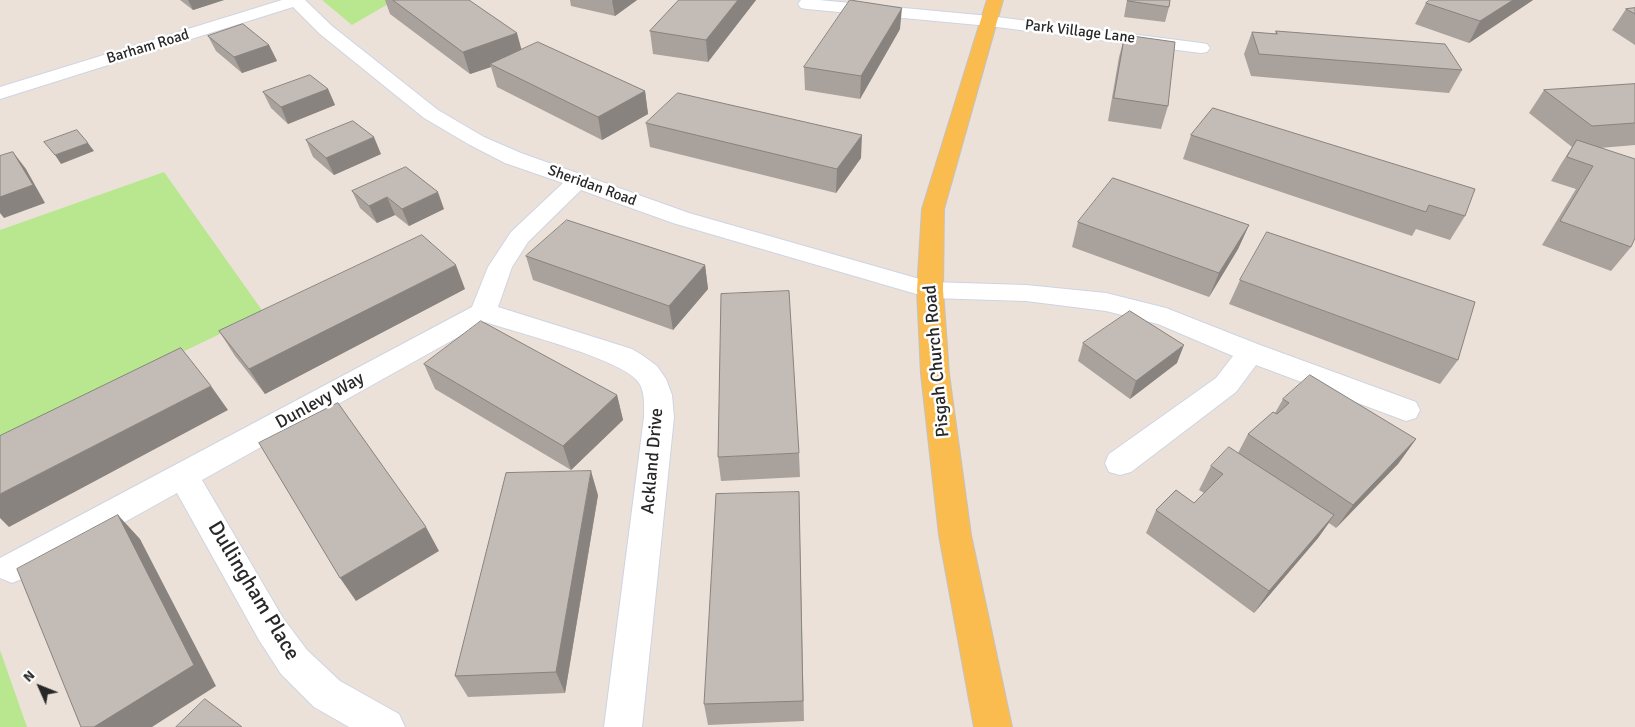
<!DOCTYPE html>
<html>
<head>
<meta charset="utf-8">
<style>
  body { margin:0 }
  #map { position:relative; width:1635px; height:727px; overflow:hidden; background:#ece1d8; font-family:Signika,sans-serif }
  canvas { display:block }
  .north { position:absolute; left:15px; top:662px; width:50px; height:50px; -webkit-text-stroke:4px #fff; paint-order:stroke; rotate:314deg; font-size:14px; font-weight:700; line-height:20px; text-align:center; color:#282828 }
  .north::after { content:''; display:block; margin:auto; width:18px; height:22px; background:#282828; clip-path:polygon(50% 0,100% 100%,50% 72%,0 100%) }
</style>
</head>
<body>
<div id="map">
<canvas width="1635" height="727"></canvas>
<div class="north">N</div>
</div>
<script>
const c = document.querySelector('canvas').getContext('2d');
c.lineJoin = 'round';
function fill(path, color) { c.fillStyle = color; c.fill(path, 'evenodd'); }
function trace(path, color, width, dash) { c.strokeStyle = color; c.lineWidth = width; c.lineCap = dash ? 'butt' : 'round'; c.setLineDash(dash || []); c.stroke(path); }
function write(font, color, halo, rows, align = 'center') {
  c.font = font + ' Signika,sans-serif'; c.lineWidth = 5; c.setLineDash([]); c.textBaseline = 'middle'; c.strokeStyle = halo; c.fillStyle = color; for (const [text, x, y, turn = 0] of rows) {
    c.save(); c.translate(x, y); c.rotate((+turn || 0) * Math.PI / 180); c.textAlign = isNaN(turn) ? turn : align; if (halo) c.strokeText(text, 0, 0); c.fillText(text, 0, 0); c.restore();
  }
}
fill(new Path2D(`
  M322,0H395L352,25Z
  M164,172L264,313L0,439V230Z
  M0,650L27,727H0Z`), '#b8e790');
const minor = new Path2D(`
  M282,0H305L332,26L438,110L484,137L521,153L689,213L930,282L1026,285L1106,293L1166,308L1260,345L1416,402L1420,410L1416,418L1406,421L1256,365L1236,392L1131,472L1120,475L1109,472L1105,463L1109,454L1216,378L1233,356L1158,324L1106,311L1026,301L930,298L673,223L581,190L528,242L512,267L498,307L632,349L642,355L657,366L666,379L672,395L674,417L642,727H604L644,417C644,406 645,392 639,383C626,360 515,332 485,322L202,480L283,618L307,650L340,681L399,714L405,727H349L314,707L281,674L259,640L177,493L24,578L12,583L0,578V558L472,307L488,267L511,232L563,183L505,163L470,145L424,118L320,34L293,7L0,99V87Z
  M801,0H819L989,16L1201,43L1207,44L1210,48L1207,52L1201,53L989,26L807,9L801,8L798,4Z`);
const major = new Path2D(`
  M987,0H1003L944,209L943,290L949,374L971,535L1012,727H974L939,535L921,374L917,290L922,209Z`);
trace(minor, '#cdd4e2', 2);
trace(major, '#c3c3c3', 2);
fill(minor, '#fff');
fill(major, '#fabc4f');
fill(new Path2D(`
  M180,0H224L193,10Z
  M385,0H469L522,50L645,91L648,114L602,140L497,87L491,67L470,74L390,14Z
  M570,0H637L615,16L571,6Z
  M679,0H756L708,62L653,54L650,31Z
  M1127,0H1170L1169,7L1165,22L1124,17Z
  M1533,0L1469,43L1415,24L1426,3Z
  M1635,8V45L1612,30L1626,9Z
  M900,29L860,99L805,90L804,67Z
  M1276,31L1462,70L1449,93L1251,76L1244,54L1252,32L1275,34Z
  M1125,35L1168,106L1161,129L1108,121L1119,57Z
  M208,36L269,45L277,61L242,73L216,51Z
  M1635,84V145L1600,148L1631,247L1611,271L1542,245L1576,189L1551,181L1561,164L1572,147L1529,113L1544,90Z
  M328,89L335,105L288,124L271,108L263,92Z
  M1213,108L1465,216L1450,240L1416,229L1412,236L1183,159L1191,135Z
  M646,123L861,158L836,193L650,147Z
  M306,140L381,154L334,175L313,157Z
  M352,191L444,209L409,226L395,215L377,223L360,208Z
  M1078,222L1249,225L1238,249L1209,297L1072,247Z
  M526,256L705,265L708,289L673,330L533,280Z
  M1240,280L1458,360L1440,384L1229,304Z
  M465,289L265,394L235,356L219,331Z
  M1083,343L1177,363L1130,399L1078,361Z
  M424,364L617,395L623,420L571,470L435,389Z
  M1283,399L1416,439L1398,464L1336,528L1329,523L1318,538L1254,613L1146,533L1156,510L1194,503L1204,493L1199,490L1211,466L1238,453L1248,434L1275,413Z
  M799,453L800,477L721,481L718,457Z
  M799,492L804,721L708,725L704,704Z
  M598,495L565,693L468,697L455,676Z`), '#a8a19c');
fill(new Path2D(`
  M188,0H224L193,10Z
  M613,0H637L615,16L612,1Z
  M738,0H756L708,62L706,40Z
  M1513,0H1533L1469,43L1480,21Z
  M902,8L900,29L860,99L861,76Z
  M517,33L523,55L490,64L491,67L470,74L463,52Z
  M269,45L277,61L242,73L234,57Z
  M328,89L335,105L288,124L281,107Z
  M645,91L648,114L602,140L598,117Z
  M862,135L861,158L836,193L837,169Z
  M374,137L381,154L334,175L326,158Z
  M88,143L94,151L61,164L55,155Z
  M13,152L26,169L45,203L4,218L0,213V197Z
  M438,192L444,209L409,226L402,209Z
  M387,197L395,215L377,223L369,206Z
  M1249,225L1238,249L1209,297L1219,273Z
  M456,265L465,289L265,394L249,369Z
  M705,265L708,289L673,330L669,306Z
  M1184,345L1177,363L1130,399L1136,381Z
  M211,386L228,410L9,527L0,518V494Z
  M617,395L623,420L571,470L563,446Z
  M1416,439L1398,464L1336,528L1353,505Z
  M591,471L598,495L565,693L556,672Z
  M118,515L140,539L216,686L152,727H94Z
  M1334,515L1318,538L1254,613L1269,591Z
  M426,527L439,551L356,601L340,578Z`), '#88837f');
const building = new Path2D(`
  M393,0H469L517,33L463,52Z
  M679,0H738L706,40L650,31Z
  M850,0L902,8L861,76L804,67Z
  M1128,0H1170L1169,7L1128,1Z
  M1430,0H1513L1480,21L1426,3Z
  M1635,8V14L1626,9Z
  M243,24L269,45L234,57L208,36Z
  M1276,31L1445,44L1462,70L1259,54L1252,32L1277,34Z
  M1125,35L1175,42L1168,106L1114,98Z
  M538,42L645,91L598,117L490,64Z
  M310,75L328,89L281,107L263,92Z
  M1635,84V123L1592,126L1544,90Z
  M678,93L862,135L837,169L646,123Z
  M1213,108L1475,189L1465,216L1429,205L1426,212L1191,135Z
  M353,121L374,137L326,158L306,140Z
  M77,130L88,143L55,155L44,142Z
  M1577,140L1635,159V238L1631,247L1560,221L1593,166L1567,157Z
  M13,152L33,185L0,197V156Z
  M406,167L438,192L402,209L387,197L369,206L352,191Z
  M1113,178L1249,225L1219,273L1078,222Z
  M567,220L705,265L669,306L526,256Z
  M1267,232L1475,302L1458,360L1240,280Z
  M422,235L456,265L249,369L219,331Z
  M789,291L799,453L718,457L721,294Z
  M1130,311L1184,345L1136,381L1083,343Z
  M481,321L617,395L563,446L424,364Z
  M181,348L211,386L0,494V436Z
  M1310,375L1416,439L1353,505L1248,434L1273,412L1277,414L1289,403L1283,399Z
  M338,403L426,527L340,578L259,443Z
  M1229,447L1334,515L1269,591L1156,510L1176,490L1194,503L1223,474L1211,466Z
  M591,471L556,672L455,676L506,473Z
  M799,492L803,701L704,704L716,494Z
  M118,515L194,665L94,727H81L17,569Z
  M205,699L242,727H176Z`);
fill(building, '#c3bbb5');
trace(building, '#88837f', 1);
write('15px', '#282828', '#fff', [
  ["Park Village Lane",1080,32,7],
  ["Barham Road",148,47,-17],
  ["Sheridan Road",592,186,20]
]);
write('18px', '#282828', '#fff', [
  ["Pisgah Church Road",937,361,-95],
  ["Dunlevy Way",320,401,-29],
  ["Ackland Drive",653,461,-85]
]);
write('21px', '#282828', '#fff', [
  ["Dullingham Place",253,591,59]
]);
</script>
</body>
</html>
